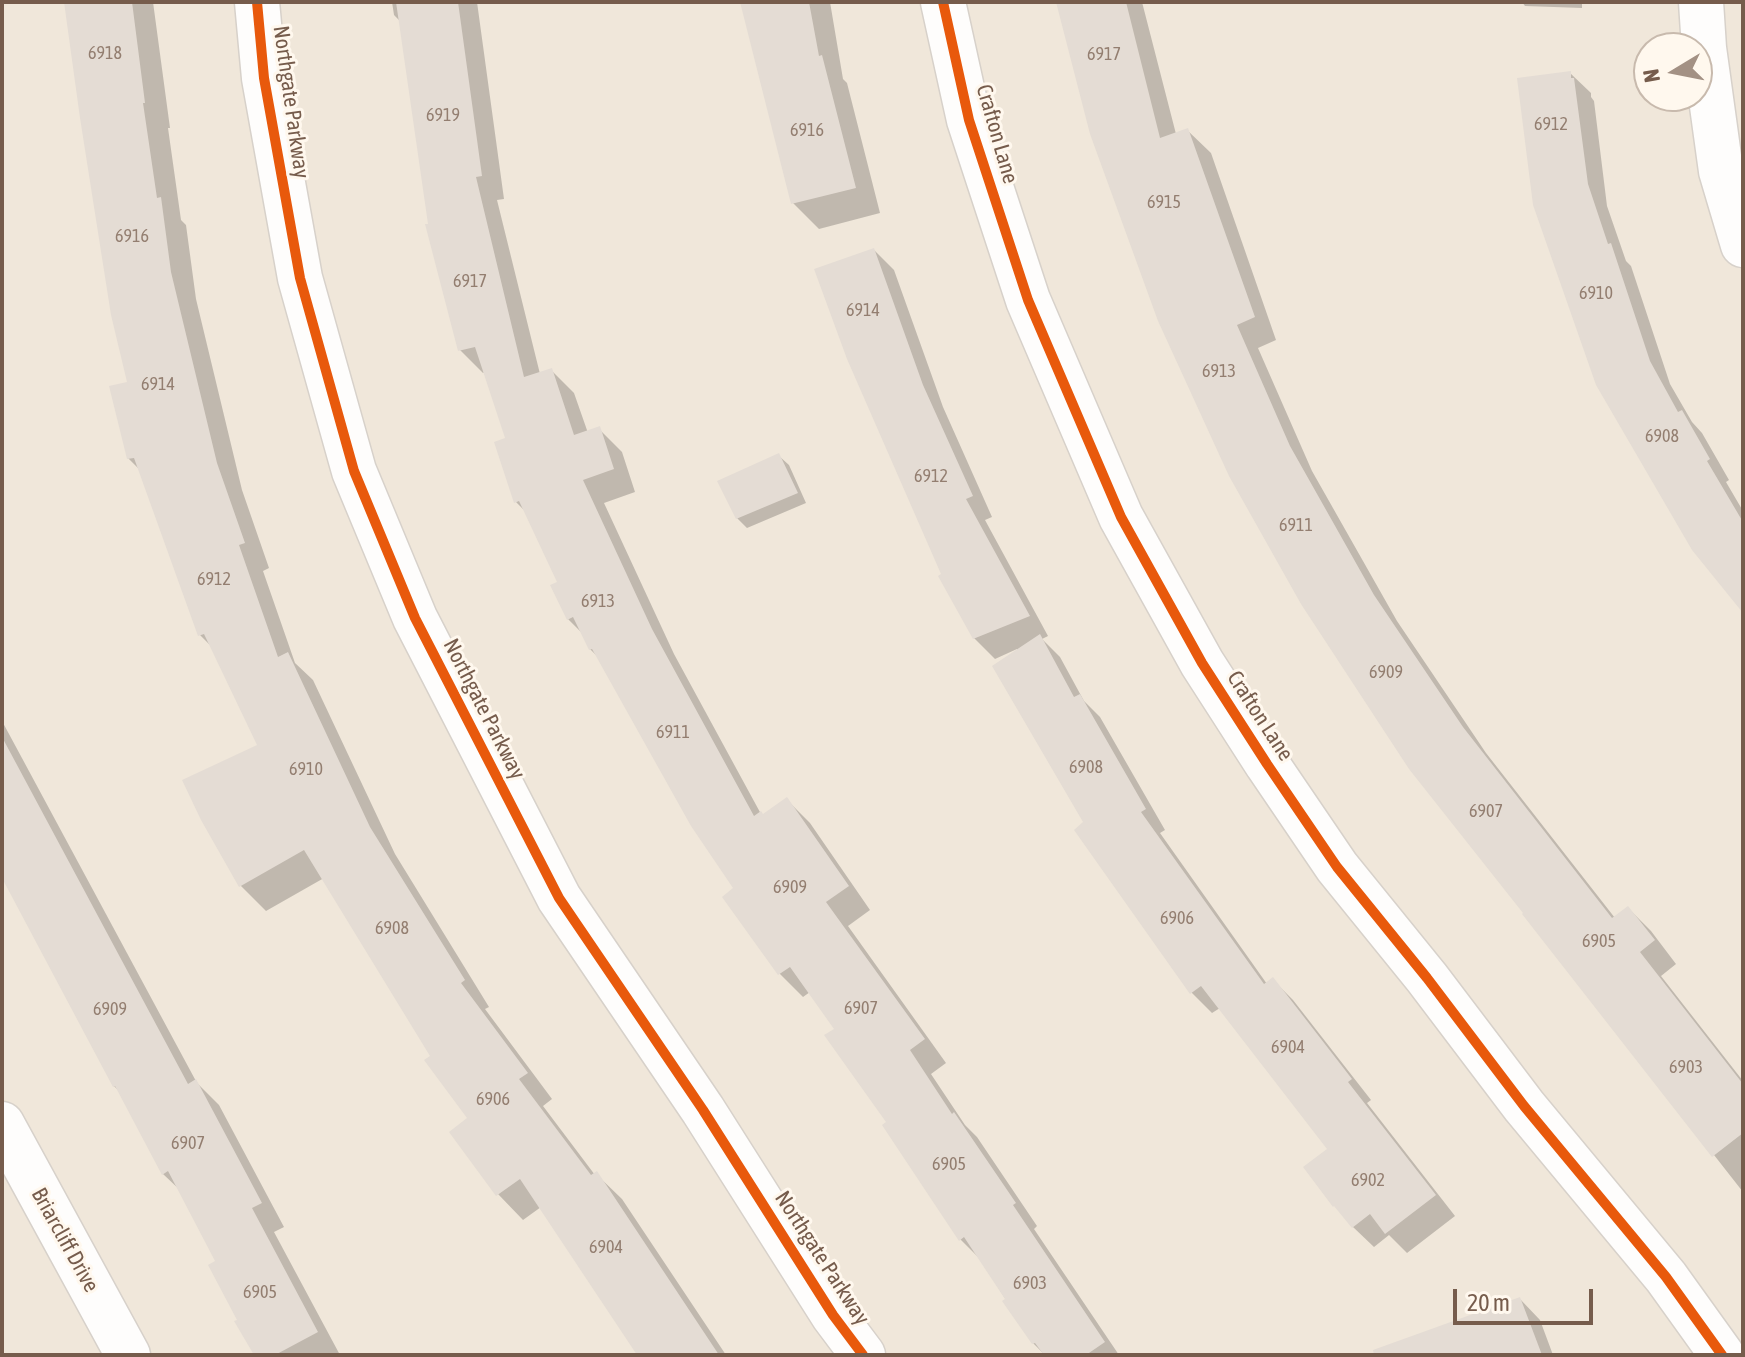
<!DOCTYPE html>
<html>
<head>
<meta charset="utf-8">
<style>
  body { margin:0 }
  #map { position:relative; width:1745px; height:1357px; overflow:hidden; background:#f7f4ec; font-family:"Asap Condensed",sans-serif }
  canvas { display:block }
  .frame { position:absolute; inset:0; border:4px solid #765c4c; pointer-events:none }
  .north { position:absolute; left:1633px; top:32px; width:80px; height:80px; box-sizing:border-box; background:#fff8ee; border:2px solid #c8baad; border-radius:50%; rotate:260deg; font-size:22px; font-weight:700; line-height:32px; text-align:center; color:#765c4c }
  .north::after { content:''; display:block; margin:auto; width:28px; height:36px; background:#a39184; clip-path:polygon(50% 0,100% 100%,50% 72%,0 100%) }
  .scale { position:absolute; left:1453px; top:1289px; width:140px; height:36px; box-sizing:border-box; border:4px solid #765c4c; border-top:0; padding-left:10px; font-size:24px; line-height:28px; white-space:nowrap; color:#765c4c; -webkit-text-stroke:6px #fff8ee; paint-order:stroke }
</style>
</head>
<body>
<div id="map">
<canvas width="1745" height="1357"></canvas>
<div class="frame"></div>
<div class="north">N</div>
<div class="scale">20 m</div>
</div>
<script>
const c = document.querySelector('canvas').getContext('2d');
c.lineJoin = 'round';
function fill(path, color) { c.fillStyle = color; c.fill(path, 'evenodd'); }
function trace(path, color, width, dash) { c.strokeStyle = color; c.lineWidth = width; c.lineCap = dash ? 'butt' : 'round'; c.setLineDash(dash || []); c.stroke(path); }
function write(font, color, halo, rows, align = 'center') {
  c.font = font + ' "Asap Condensed",sans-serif'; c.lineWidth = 6; c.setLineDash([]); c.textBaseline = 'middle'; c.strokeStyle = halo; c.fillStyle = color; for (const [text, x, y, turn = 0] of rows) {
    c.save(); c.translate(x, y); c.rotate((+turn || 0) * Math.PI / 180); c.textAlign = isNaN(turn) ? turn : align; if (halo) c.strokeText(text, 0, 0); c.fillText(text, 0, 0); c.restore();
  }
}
fill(new Path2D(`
  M2,2H1743V1355H2ZM1649,48H1697V96H1649Z`), '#f0e7da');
fill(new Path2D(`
  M66,2H153L170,128H168L181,220L186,225L196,299L242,490L269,568L263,571L295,663L313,680L395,854L489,1007L485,1009L552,1099L543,1106L595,1175L596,1174L622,1199L726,1355H641L541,1207L523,1220L498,1194L470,1118L324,878L266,911L241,886L260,746L212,647L200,635L142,472L128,458L130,383Z
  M392,2H477L504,199L497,200L540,374L551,370L574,393L588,433L599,429L622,452L635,492L604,503L674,654L761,814L763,816L787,800L810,823L870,910L848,926L946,1063L931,1074L965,1125L977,1137L1037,1226L1034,1229L1119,1355H1045L1033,1343L981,1260L960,1239L889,1123L836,1029L810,992L803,997L780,974L725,897L736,889L599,658L590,649L583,634L568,619L560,583L526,512L516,502L508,439L485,372L483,373L460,350L431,225L401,22L394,15Z
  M743,2H830L843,79L847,83L880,213L819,229L793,203Z
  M1058,2H1142L1176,134L1187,130L1211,153L1276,340L1258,348L1312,471L1397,621L1486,753L1615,918L1628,908L1651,931L1676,964L1661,976L1743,1081V1192L1411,768Z
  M1522,2H1582V8L1525,6Z
  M1570,73L1591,93V97L1594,101L1607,206L1626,261L1631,266L1670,384L1692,422L1702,433L1729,480L1726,482L1743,511V610L1598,385Z
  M874,250L894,270L943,407L992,517L985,520L1048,636L1042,639L1060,657L1084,701L1100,717L1165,830L1160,833L1267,984L1273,980L1293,1000L1371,1100L1367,1103L1455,1216L1407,1253L1389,1235L1374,1247L1353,1227L1330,1149L1220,1008L1212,1013L1192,993L1086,823L1017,649L995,659L974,638L943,575Z
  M779,456L789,465L806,503L747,528L737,518Z
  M2,721L197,1083L219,1105L284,1227L274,1232L340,1355H256L240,1321L218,1261L181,1191L163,1174L121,1093L114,1086L2,875Z
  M1520,1299L1540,1320L1553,1355H1404Z`), '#0003');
fill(new Path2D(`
  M64,2H132L145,103H143L157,198L161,197L171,272L217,463L245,543L239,545L278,657L288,652L370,827L465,980L461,983L528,1073L519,1079L591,1175L597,1171L719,1355H637L520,1179L496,1196L449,1132L467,1118L424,1060L430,1056L304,850L239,887L201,820L182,780L257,745L204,634L198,636L134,458L127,459L109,386L127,382L111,315L80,118Z
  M396,2H458L482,176L476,177L524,377L552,368L574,435L600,426L614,469L583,480L652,629L754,816L761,811L763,814L787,797L849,886L826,902L925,1039L910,1050L952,1114L954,1112L1016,1203L1013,1205L1105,1342L1086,1355H1044L1035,1343L1032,1344L1002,1301L1005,1299L964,1237L959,1241L882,1125L886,1122L824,1035L834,1029L790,967L778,975L722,897L733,888L691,826L592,649L589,650L573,617L567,620L550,585L557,582L519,501L514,503L494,442L505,438L475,347L458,351L425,224H428Z
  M740,2H809L819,56L822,55L856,188L791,204Z
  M1056,2H1126L1160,138L1188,128L1255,317L1237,325L1290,446L1374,595L1463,727L1612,918L1628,906L1655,940L1640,952L1743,1084V1133L1712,1157L1522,914L1523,913L1409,769L1301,604L1229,476L1158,321L1090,134Z
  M1571,71V78H1574L1588,184L1608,244L1611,243L1650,361L1678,412L1682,410L1710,459L1707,461L1743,522V613L1692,550L1596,385L1533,205L1517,78Z
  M874,248L923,385L973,496L966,499L1030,616L973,639L938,576L941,574L847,359L814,269Z
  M779,453L798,493L736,519L717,481Z
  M1040,634L1074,697L1080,694L1146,809L1141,812L1264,984L1273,977L1352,1079L1348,1082L1436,1195L1385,1234L1370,1214L1352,1228L1334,1206L1333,1207L1303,1167L1327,1149L1201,986L1190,994L1074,830L1083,822L992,666Z
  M2,737L188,1084L196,1079L262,1203L252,1208L318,1332L275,1355H254L234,1321L237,1320L208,1265L215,1261L168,1171L162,1175L115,1086L113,1087L2,878Z
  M1520,1297L1542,1355H1374L1373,1350Z`), '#e4dcd4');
const minor = new Path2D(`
  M257,2L264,78L300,278L354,471L415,618L559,898L703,1110L833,1315L863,1355
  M943,2L969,120L1028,300L1121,517L1202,663L1267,764L1337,867L1427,978L1524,1106L1666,1277L1722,1355
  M1701,2L1704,48L1721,171L1743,245
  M2,1124L128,1355`);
trace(minor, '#d7d1ca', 47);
trace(minor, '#fefdfc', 44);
trace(new Path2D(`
  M257,2L264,78L300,278L354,471L415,618L559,898L703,1110L833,1315L863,1355
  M943,2L969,120L1028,300L1121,517L1202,663L1267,764L1337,867L1427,978L1524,1106L1666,1277L1722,1355`), '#e8590c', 10);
write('18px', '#937e70', null, [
  ["6918",105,53],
  ["6917",1104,54],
  ["6919",443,115],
  ["6912",1551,124],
  ["6916",807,130],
  ["6915",1164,202],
  ["6916",132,236],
  ["6917",470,281],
  ["6910",1596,293],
  ["6914",863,310],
  ["6913",1219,371],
  ["6914",158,384],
  ["6908",1662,436],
  ["6912",931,476],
  ["6911",1296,525],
  ["6912",214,579],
  ["6913",598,601],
  ["6909",1386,672],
  ["6911",673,732],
  ["6908",1086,767],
  ["6910",306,769],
  ["6907",1486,811],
  ["6909",790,887],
  ["6906",1177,918],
  ["6908",392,928],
  ["6905",1599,941],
  ["6907",861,1008],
  ["6909",110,1009],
  ["6904",1288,1047],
  ["6903",1686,1067],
  ["6906",493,1099],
  ["6907",188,1143],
  ["6905",949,1164],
  ["6902",1368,1180],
  ["6904",606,1247],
  ["6903",1030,1283],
  ["6905",260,1292]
]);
write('22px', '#765c4c', '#fff8ee', [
  ["Northgate Parkway",291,102,82],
  ["Crafton Lane",997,134,74],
  ["Northgate Parkway",484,709,63],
  ["Crafton Lane",1260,716,57],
  ["Briarcliff Drive",65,1240,61],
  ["Northgate Parkway",822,1258,57]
]);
</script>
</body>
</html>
